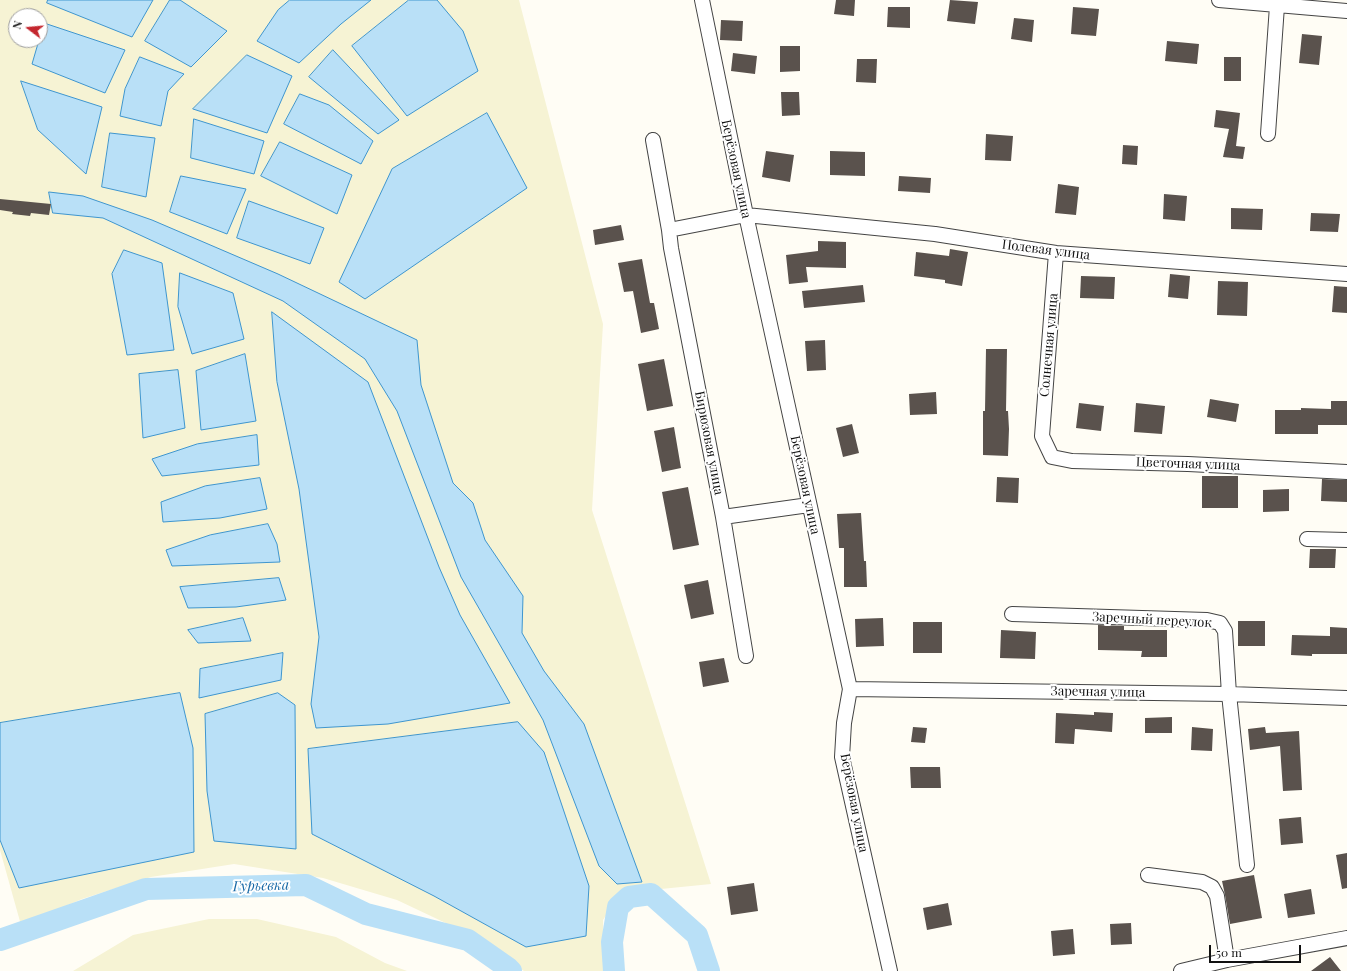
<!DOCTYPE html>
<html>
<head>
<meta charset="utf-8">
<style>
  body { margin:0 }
  #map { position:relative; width:1347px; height:971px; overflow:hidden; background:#fffdf5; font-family:"Playfair Display",serif }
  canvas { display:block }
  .north { position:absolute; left:8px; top:8px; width:40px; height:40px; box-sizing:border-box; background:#fff; border:1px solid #a0a0a0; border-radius:50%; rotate:286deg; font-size:11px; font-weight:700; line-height:16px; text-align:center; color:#111 }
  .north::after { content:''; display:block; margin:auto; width:14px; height:18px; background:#c4262e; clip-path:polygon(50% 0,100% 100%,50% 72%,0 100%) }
  .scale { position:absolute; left:1209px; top:945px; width:92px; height:18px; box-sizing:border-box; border:2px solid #111; border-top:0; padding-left:5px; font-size:12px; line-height:14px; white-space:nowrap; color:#111; -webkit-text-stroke:3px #fff; paint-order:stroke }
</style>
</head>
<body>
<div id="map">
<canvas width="1347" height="971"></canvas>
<div class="north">N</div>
<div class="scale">50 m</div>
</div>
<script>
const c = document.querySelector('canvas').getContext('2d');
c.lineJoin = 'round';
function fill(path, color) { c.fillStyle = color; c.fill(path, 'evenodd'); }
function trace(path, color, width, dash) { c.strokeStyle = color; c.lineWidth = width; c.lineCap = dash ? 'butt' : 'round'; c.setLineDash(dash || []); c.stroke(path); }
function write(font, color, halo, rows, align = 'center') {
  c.font = font + ' "Playfair Display",serif'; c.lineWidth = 4; c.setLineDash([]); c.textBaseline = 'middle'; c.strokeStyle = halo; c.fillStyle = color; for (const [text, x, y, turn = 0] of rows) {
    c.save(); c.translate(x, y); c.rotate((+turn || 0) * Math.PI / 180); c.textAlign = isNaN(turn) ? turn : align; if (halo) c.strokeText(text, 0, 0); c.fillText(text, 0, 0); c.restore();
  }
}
fill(new Path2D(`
  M0,0H519L603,324L592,510L711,884L621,893L603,920L604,971H524L471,935L397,900L323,878L234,864L151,877L82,899L21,925L0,850ZM16,16H40V40H16Z
  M209,919H257L336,937L385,963L407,971H73L133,935Z`), '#f6f3d4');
const water = new Path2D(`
  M48,0H153L132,37L47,3Z
  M170,0H180L227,31L191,67L145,41Z
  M290,0H371L341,24L299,63L257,41L278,10Z
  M409,0H437L463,31L478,71L407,116L352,46Z
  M44,23L125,50L105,93L32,64L39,40H40Z
  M333,50L399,120L378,134L309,77Z
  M247,55L292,76L267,133L193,109Z
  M140,57L184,74L168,91L161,126L120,116L125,89Z
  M21,81L102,107L86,174L38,130Z
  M300,94L329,105L373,141L361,164L284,124Z
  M487,113L527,188L365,299L339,282L392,169Z
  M194,119L264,141L254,174L191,158Z
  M110,133L155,138L146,197L102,187Z
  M280,142L352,175L337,214L261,176Z
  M181,176L246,189L227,234L170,212Z
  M49,192L83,196L152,220L278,274L417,340L421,385L453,483L473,503L485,540L523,596L522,633L544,671L584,724L642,882L617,884L599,866L543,720L461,577L397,411L365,359L283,301L103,218L53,213Z
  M249,201L324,228L310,264L237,238Z
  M124,250L162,263L174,350L127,355L112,274Z
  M180,273L233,293L244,339L192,354L178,307Z
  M272,312L368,382L439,567L460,615L510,703L388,724L316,728L311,704L319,637L299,489L277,382Z
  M245,354L256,421L201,430L196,371Z
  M178,370L185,428L143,438L139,374Z
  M257,435L259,465L162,476L152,459L197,444Z
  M260,478L267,509L220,518L163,522L161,502L205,486Z
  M268,524L277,544L280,562L172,566L166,550L210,535Z
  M279,578L286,600L236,607L188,608L180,587Z
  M243,618L251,641L198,643L188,630Z
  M283,653L281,680L199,698L200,669Z
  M180,693L193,748L194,852L19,888L0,840V723Z
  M278,693L295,705L296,849L214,841L207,791L205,714Z
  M518,722L544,752L589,886L586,936L526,947L434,896L312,834L308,749Z`);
fill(water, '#b9e0f7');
trace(water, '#3f96cf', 1);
trace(new Path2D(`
  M0,940L146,889L306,885L366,914L468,940L508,968L511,971
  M614,971L612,942L618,907L629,897L651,894L697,935L709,971`), '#b9e0f7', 22);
fill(new Path2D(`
  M836,0H855L854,16L834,14Z
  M950,0L978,2L975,24L947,21Z
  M888,7H910V28L887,27Z
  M1073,7L1099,9L1096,36L1071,34Z
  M1014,18L1034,20L1032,42L1011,39Z
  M721,20L743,21L742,41L720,40Z
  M1302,34L1322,36L1319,65L1299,63Z
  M1167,41L1199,44L1197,64L1165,61Z
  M780,46H800V71L780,72Z
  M733,53L757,56L755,74L731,71Z
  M1224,57H1241V81H1224Z
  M857,59H877L876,83L856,82Z
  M781,92H799L800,115L782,116Z
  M1216,110L1240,113L1236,146L1245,147L1243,159L1223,157L1229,129L1214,127Z
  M986,134L1013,136L1011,161L985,160Z
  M1123,145L1138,146L1137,165L1122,164Z
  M766,151L794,155L790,182L762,177Z
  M830,151L865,152V176L830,175Z
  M899,176L931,178L930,193L898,191Z
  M1058,184L1079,187L1076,215L1055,213Z
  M1164,194L1187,196L1185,221L1163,219Z
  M0,199L51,204L49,215L31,213L30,216L12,214L13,212L0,210Z
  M1231,208L1263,209L1262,230L1231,229Z
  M1311,213L1340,214L1338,232L1310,231Z
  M621,225L624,240L595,245L593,230Z
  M818,241L846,242V268L806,267L808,282L789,284L786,255L818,251Z
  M950,249L968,252L962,286L945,283V280L914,276L916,252L949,256Z
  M642,259L650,303H654L659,329L641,333L633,291L624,292L618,263Z
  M1170,274L1190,276L1188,299L1168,297Z
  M1081,276L1115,277L1114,299L1080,298Z
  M1218,281L1248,282L1247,316L1217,315Z
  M863,285L865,302L804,308L802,291Z
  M1334,286L1347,287V313L1332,312Z
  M825,340L826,370L807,371L805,341Z
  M986,349H1007L1006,411H1008L1009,429L1008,456L983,455V411H985Z
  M664,359L673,406L647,411L638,364Z
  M936,392L937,414L910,415L909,394Z
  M1210,399L1239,404L1236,422L1207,417Z
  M1331,401H1347V425H1318V434H1275V410H1301V408L1331,409Z
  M1079,403L1104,406L1101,431L1076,428Z
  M1136,403L1165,406L1162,434L1134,432Z
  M852,424L859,453L843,457L836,428Z
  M674,427L681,468L662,472L654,431Z
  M1202,476H1238V508H1202Z
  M997,477L1019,478L1018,503L996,502Z
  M1322,479L1347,480V502L1321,501Z
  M688,487L699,545L673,550L662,492Z
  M1289,489V511L1263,512V490Z
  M861,513L864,561H866L867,587H844V548H839L837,514Z
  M1310,549H1336L1335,568H1309Z
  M708,580L714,614L691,619L684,585Z
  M883,618L884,646L856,647L855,619Z
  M1238,621H1265V646H1238Z
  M913,622H942V653H913Z
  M1098,625L1124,626V630H1167V657H1141L1142,651L1098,650Z
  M1330,627L1347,628V654H1312V656L1291,655L1292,635L1330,636Z
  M1001,630L1036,632L1035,659L1000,658Z
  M724,658L729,682L703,687L699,662Z
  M1094,712L1113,713L1112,732L1075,729L1074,744L1055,743L1056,713L1094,715Z
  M1172,717V733H1145V718Z
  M913,727L927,728L925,743L911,742Z
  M1192,727L1213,729L1212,751L1191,750Z
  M1265,727L1266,733L1299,731L1302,790L1283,791L1280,746L1250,750L1248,729Z
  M910,767H940L941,788H911Z
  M1301,817L1303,843L1281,845L1279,819Z
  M1347,853V888L1342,889L1336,855Z
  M1254,875L1262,918L1230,924L1225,895L1222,881Z
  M754,883L758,911L731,915L727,887Z
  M1311,889L1315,914L1288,918L1284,894Z
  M948,903L952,925L927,930L923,908Z
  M1131,923L1132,944L1111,945L1110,924Z
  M1073,929L1075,954L1053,956L1051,931Z
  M1330,957L1341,971H1311Z`), '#5a524d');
const minor = new Path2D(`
  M702,0L746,215L850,689L844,723L842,757L890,971
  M1219,0L1347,11
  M1268,134L1277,6
  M653,140L669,230
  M1056,253L1042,436L1052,457L1072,461L1188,464L1347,472
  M723,517L809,505
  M1307,539L1347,540
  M1012,614L1207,620L1220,623L1225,631L1229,694L1247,865
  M746,656L723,517L671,248L669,230L746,215L935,234L1056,253L1347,274
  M850,689L1229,694L1347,698
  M1148,875L1202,882L1212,887L1217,896L1227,960
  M1181,971L1227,960L1347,938`);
trace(minor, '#444', 16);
trace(minor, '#fff', 14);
write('13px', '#111', '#fff', [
  ["Берёзовая улица",736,169,78],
  ["Полевая улица",1046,250,7],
  ["Солнечная улица",1049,345,-85],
  ["Бирюзовая улица",709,443,79],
  ["Цветочная улица",1188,464,2],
  ["Берёзовая улица",805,485,78],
  ["Заречный переулок",1152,620,3],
  ["Заречная улица",1098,692,1],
  ["Берёзовая улица",854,803,79]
]);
write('italic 14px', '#1768a6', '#fff', [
  ["Гурьевка",261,886,-2]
]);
</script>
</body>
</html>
